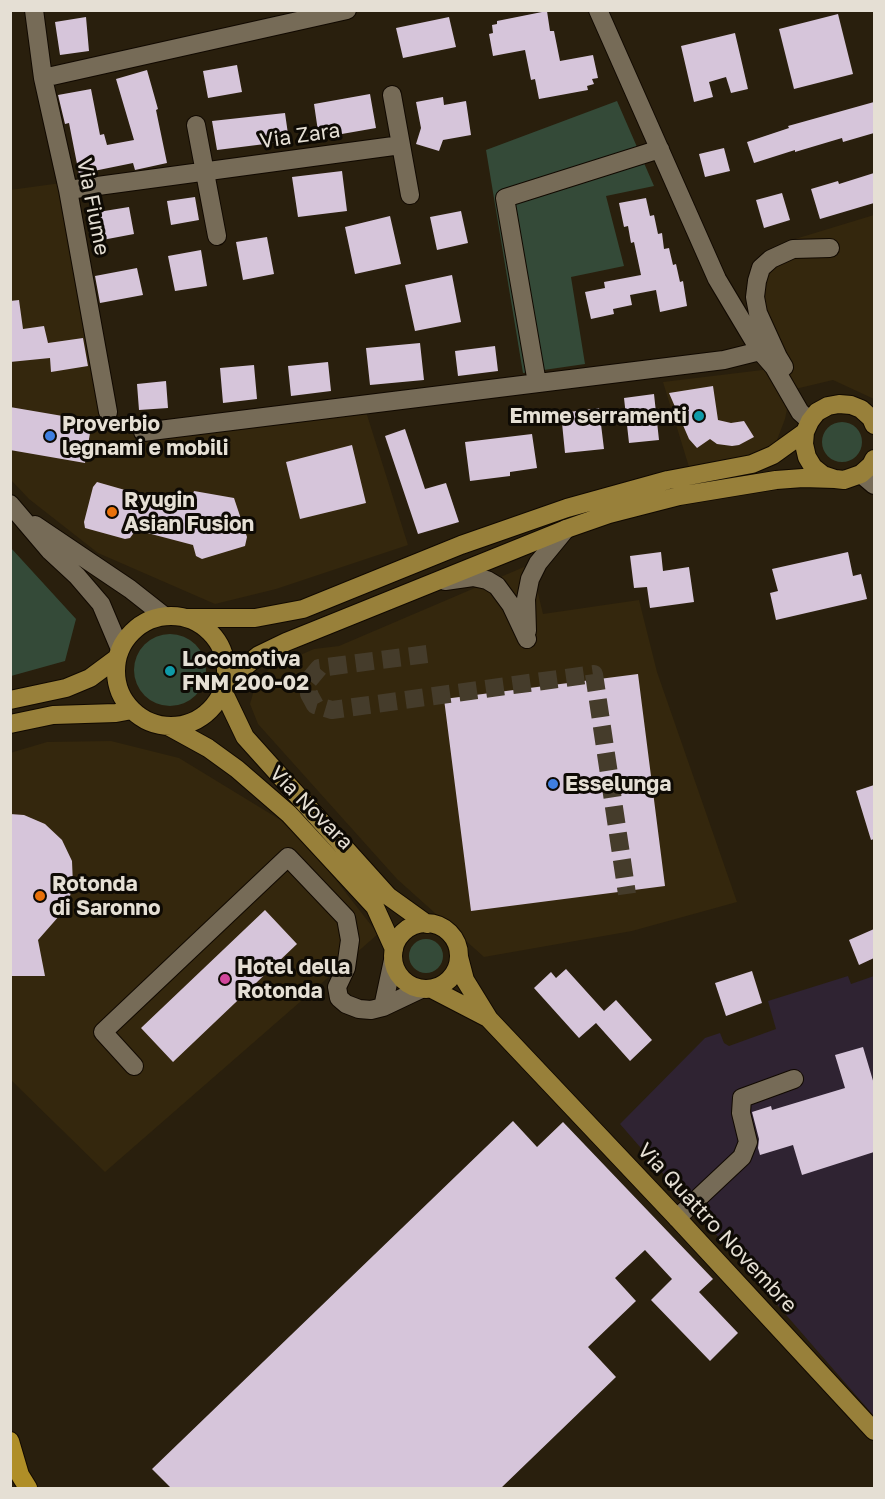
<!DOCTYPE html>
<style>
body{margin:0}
#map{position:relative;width:885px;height:1499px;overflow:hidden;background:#291f0d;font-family:"Golos Text",sans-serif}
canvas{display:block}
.frame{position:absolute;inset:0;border:12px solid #e5dfd4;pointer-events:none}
</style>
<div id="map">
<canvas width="885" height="1499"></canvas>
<div class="frame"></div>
</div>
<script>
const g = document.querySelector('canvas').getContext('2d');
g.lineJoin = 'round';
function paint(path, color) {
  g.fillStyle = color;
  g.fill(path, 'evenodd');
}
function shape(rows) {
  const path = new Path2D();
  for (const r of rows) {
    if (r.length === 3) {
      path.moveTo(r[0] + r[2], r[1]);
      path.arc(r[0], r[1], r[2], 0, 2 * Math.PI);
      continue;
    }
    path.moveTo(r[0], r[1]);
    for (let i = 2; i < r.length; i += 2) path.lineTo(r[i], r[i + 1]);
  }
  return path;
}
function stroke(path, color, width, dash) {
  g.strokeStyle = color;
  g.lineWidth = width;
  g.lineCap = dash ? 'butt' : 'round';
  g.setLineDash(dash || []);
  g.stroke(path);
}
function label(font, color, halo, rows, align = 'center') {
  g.font = font + ' "Golos Text",sans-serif';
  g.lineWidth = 6;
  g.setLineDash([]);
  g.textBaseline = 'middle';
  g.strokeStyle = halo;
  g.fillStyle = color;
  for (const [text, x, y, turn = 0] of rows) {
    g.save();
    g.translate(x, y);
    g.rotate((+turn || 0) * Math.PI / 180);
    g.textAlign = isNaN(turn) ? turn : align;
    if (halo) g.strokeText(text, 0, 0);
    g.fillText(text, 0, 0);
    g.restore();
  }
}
const built = shape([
 [61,183,104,429,362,399,408,545,276,589,215,604,98,553,29,499,11,480,10,190],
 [874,215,874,399,833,380,791,390,785,419,777,440,764,453,744,460,712,462,689,467,663,382,779,368,759,330,764,257,782,243],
 [531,564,543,614,639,600,657,672,737,902,632,931,484,957,397,879,258,724,250,704,256,683,270,668,314,649,339,646],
 [111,741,179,758,297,830,378,934,105,1172,11,1080,10,753,47,742]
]);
const industrial = shape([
 [848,976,851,984,874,976,874,1416,620,1124,705,1038,720,1033,724,1043,729,1046,776,1029,768,1001]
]);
const green = shape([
 [617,101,654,186,606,196,624,266,571,277,585,364,523,373,486,150],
 [842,442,20],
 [11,548,76,619,65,661,11,676],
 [170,670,36],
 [426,956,17]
]);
const building = shape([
 [547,11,550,31,554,31,560,61,593,55,598,78,592,79,594,84,587,86,588,90,539,99,535,79,531,80,525,50,493,56,489,34,493,33,492,25,497,24,497,21],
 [838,14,853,74,794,89,779,29],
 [86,17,89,51,60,55,55,22],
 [449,17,456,47,403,58,396,28],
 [735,33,748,89,731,93,726,77,709,82,713,97,694,102,681,46],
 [237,65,242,92,208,98,203,71],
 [147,70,158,109,156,110,167,163,135,170,133,163,79,174,69,123,65,124,58,95,91,89,100,135,104,134,107,145,134,140,116,79],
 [370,94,376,128,319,138,314,104],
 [443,97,444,105,466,101,471,135,443,140,439,151,416,144,421,128,416,102],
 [874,102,874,133,843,142,842,138,795,152,795,150,754,163,747,142,789,128,788,126],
 [285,113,289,141,217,150,212,121],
 [724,148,730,171,705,177,699,154],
 [342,171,347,211,298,217,292,177],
 [874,173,874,203,820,219,811,189,838,181,839,184],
 [782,193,790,220,764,228,756,200],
 [195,197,199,220,171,225,167,201],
 [646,198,650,216,654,215,658,234,662,233,664,249,669,248,673,265,676,264,680,282,683,281,687,306,660,312,656,290,630,295,632,305,613,309,614,314,591,319,585,292,605,288,604,282,641,275,634,242,631,243,628,226,624,227,619,203],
 [129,207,134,234,97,241,92,213],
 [461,211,468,243,437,250,430,217],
 [390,216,401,264,355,274,345,227],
 [267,237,274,274,243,280,236,242],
 [201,250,207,286,175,291,168,256],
 [137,268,143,295,100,303,95,276],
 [452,275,461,322,415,331,405,285],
 [19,300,23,329,44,326,48,343,83,338,88,366,51,372,50,358,10,362,10,301],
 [420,343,424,380,370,385,366,348],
 [495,346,498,371,458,376,455,351],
 [328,362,331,391,291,396,288,366],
 [254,365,257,399,223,403,220,368],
 [166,381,168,408,139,410,137,384],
 [713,386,718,420,731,423,744,421,754,437,739,445,732,446,717,444,710,439,697,448,689,439,669,393],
 [654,394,659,440,629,443,624,398],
 [10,407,92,421,85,463,10,450],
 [599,408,604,449,565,453,561,413],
 [405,429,425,489,446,483,459,522,418,534,385,436],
 [532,434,537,468,510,472,510,476,470,481,465,442],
 [352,445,366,503,300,519,286,462],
 [97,482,139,494,148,504,163,499,189,505,194,491,234,498,247,537,245,546,202,559,196,556,193,545,136,530,130,538,125,539,85,528,84,522,93,487],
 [661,552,663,571,689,567,694,602,650,608,647,587,634,588,630,556],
 [848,552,853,576,861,574,867,599,776,620,770,593,778,591,772,569],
 [638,674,665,886,471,911,444,699],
 [874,785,874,839,871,840,856,791],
 [10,814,24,815,45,824,62,840,72,861,73,885,67,907,38,940,45,976,10,976],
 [265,910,297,944,173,1062,141,1028],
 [874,929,874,958,859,965,849,940],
 [566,969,604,1011,616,1000,652,1040,630,1061,596,1023,579,1038,534,988,551,972,556,978],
 [752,971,762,1003,726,1016,715,983],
 [863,1047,874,1084,874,1152,802,1175,793,1145,760,1155,758,1148,759,1139,752,1112,771,1106,772,1110,845,1088,835,1055],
 [513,1121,537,1147,563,1122,713,1279,699,1292,738,1333,710,1361,651,1300,672,1279,645,1250,615,1278,636,1301,588,1347,616,1377,501,1488,171,1488,152,1469]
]);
const minorTunnel = shape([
 [427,654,319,668,309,680,309,694,315,705,332,710,594,674,627,894]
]);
const minor = shape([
 [34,10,43,78,68,190,108,412],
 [598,10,717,279,760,351,774,367,800,412,810,421],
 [43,78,347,10],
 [392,95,410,195],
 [196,125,217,236],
 [68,190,401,145],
 [784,367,778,357,758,313,755,297,757,281,761,268,771,259,793,249,830,248],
 [537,383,505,198,660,149],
 [143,432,724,360,760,351],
 [861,474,874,485],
 [10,504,50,551,77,576,101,604,120,649],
 [35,525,130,589,163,615],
 [445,581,473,577,487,580,497,586,511,605,527,639],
 [527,631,526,599,530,579,538,563,566,529],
 [383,1007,393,960],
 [134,1066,103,1032,288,857,346,918,350,940,346,968,337,987,339,998,346,1004,359,1009,371,1010,383,1007,421,989],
 [677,1218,742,1157,748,1142,741,1113,742,1098,794,1079]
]);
const major = shape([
 [874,425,871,418,861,409,851,405,839,404,828,406,817,412,810,421,805,432,804,444,807,457,813,467,823,475,835,479,844,480,861,474,871,465,874,459],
 [171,671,55],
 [189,618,255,618,303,609,461,545,567,508,668,480,752,464,773,455,805,432],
 [225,683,259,655,286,642,566,529,609,514,679,496,776,480,803,478,835,479],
 [223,691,245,737,388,896,427,924],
 [10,700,66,688,90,678,117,658],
 [10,724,53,715,116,713,132,710],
 [168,726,208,748,237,769,289,814,375,907,394,949],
 [426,956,33],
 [459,957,465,980,489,1019,677,1218,874,1431],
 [432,989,486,1017]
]);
const highway = shape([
 [10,1441,20,1475,28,1488]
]);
const markers = [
 [699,416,6,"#0f9aa8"],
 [50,436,6,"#3f7fe0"],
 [112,512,6,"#e8710a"],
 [170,671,6,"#0f9aa8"],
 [553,784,6,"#3f7fe0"],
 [40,896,6,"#e8710a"],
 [225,979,6,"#d1479c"]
];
const streetNames = [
 ["Via Zara",300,136,-8],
 ["Via Fiume",93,207,79],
 ["Via Novara",311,808,45],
 ["Via Quattro Novembre",717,1228,47]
];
const poiNames = [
 ["Emme serramenti",687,416,"right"],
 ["Proverbio",62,424],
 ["legnami e mobili",62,448],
 ["Ryugin",124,500],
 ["Asian Fusion",124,524],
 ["Locomotiva",182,659],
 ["FNM 200-02",182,683],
 ["Esselunga",565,784],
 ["Rotonda",52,884],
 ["di Saronno",52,908],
 ["Hotel della",237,967],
 ["Rotonda",237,991]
];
paint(built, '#34270d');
paint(industrial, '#2f2332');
paint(green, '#344a38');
paint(building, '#d6c5da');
stroke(minorTunnel, '#453c2b', 18, [18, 9]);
stroke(minor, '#110900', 20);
stroke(major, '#110900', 20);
stroke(highway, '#110900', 20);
stroke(minor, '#766b57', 18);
stroke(major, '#98803a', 18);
stroke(highway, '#af8e27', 18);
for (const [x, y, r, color] of markers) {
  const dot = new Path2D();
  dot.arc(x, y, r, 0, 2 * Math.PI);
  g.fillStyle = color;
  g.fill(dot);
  stroke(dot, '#0e0a04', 2);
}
label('21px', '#e5dfd4', '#0e0a04', streetNames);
label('bold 21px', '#e5dfd4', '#0e0a04', poiNames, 'left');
</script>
